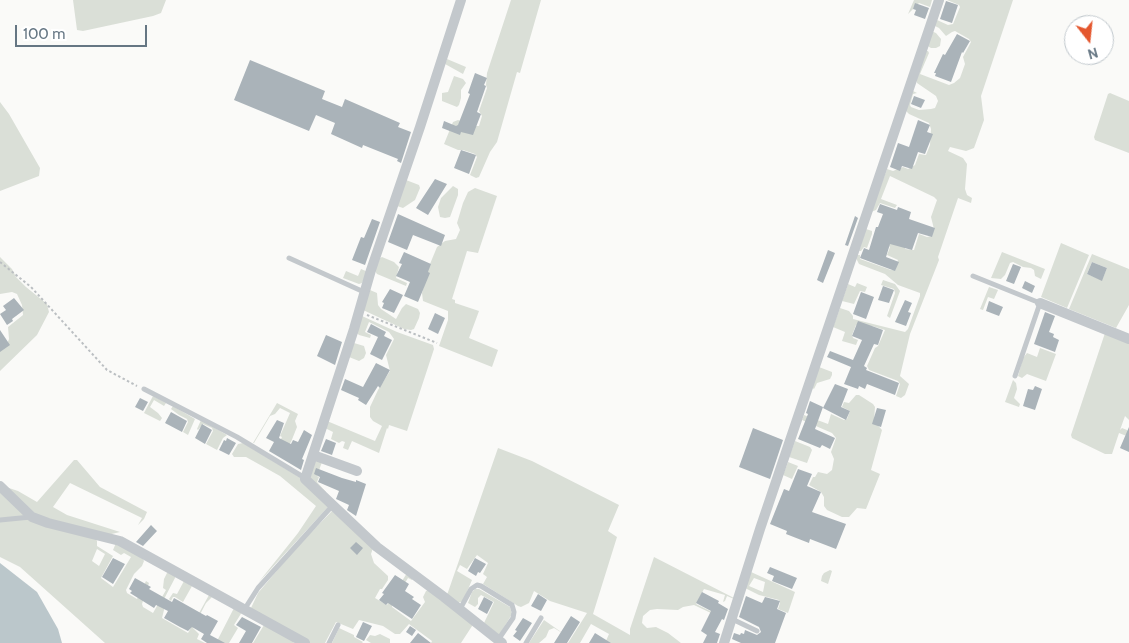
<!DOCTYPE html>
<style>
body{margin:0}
#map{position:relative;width:1129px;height:643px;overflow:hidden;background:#fafaf8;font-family:Cabin,sans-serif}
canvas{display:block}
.north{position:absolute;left:1064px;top:15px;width:50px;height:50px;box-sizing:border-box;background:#fff;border:1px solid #c1c8cd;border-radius:50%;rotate:164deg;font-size:14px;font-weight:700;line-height:20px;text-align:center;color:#657683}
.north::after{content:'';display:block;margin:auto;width:18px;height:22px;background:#e4572e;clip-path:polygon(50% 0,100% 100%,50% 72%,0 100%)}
.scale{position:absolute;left:15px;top:25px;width:132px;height:22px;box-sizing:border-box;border:2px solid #657683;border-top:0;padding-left:6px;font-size:15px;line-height:18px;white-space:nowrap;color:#657683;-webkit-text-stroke:4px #fff;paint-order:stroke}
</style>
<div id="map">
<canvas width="1129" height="643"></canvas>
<div class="north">N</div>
<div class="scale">100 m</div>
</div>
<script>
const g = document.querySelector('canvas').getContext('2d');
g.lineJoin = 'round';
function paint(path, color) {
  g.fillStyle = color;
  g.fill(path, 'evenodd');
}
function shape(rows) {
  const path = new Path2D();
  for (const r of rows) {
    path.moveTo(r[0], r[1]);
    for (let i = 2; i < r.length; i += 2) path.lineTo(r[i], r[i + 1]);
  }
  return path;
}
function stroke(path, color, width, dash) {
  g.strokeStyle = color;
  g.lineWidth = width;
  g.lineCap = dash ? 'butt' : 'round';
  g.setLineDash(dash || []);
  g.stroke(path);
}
const green = shape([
 [73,0,166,0,161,13,153,16,83,31,77,30],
 [511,0,541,0,520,73,517,72,497,142,490,152,479,177,476,178,470,175,477,157,475,154,463,150,458,150,444,144,453,122,458,120,475,126,479,126,482,116,479,111,487,88,486,85,487,73],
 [914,0,932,0,930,7,919,3,908,14],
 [942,0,944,0,937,20,948,25,953,24,960,7,959,5,947,0,1013,0,981,96,984,120,974,148,966,151,950,147,948,151,963,158,967,164,965,189,967,195,972,198,971,203,958,198,938,257,939,260,910,334,900,376,909,384,905,395,901,398,896,396,900,384,898,381,869,370,867,366,875,348,878,346,885,330,872,326,869,329,856,325,852,335,853,338,858,340,856,345,842,341,845,332,833,327,840,308,849,311,853,316,853,319,905,332,908,329,920,296,920,293,898,285,885,274,859,264,856,258,857,255,860,255,860,259,891,270,895,270,898,260,887,255,890,247,887,244,908,237,905,249,914,250,919,234,927,237,932,236,934,229,931,217,937,200,934,197,890,176,881,199,897,205,895,208,880,203,876,210,871,212,887,169,893,171,903,167,908,169,915,165,919,154,926,155,930,145,931,129,929,123,909,114,905,110,911,90,917,93,913,94,910,105,911,107,919,110,931,109,935,108,938,101,936,96,917,83,916,80,924,51,928,51,929,53,920,74,949,85,954,83,960,78,965,64,963,57,971,42,969,39,955,31,952,32,946,36,939,28,933,25],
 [931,31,936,33,941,39,940,46,936,48,931,48,926,45],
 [447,59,466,67,463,74,445,64],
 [454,76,463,79,466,83,461,90,461,98,459,105,457,107,442,101,442,93,448,92],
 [1110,93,1129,101,1129,153,1095,140,1094,137,1108,94],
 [0,102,9,114,40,168,39,176,0,191],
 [406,180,419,185,420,188,415,200,403,208,397,206],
 [453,186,458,189,458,195,450,217,445,218,440,217,438,207,441,198],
 [475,188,497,196,478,253,467,251,452,299,455,300,455,303,479,311,469,338,498,350,492,367,439,346,448,320,448,311,423,301,422,293,430,264,437,247,445,241,456,239,460,230,457,223,463,203,468,192],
 [866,229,872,231,872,234,867,248,864,247,861,251,859,251],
 [1061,243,1089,255,1067,308,1041,297],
 [1002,252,1045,269,1041,279,1035,276,1034,270,1031,268,1023,267,1013,262,1010,263,1005,275,1001,279,991,278],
 [1092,254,1129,269,1129,305,1116,328,1069,309],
 [1092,262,1107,268,1102,280,1087,274],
 [0,257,12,269,16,277,26,287,47,304,49,312,37,335,0,371,0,349,7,344,9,339,8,327,23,315,22,305,17,294,12,292,0,294],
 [382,257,394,262,399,267,396,278,407,283,406,286,377,274,375,271,380,258],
 [361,269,368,272,362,283,359,284,343,278,346,271,358,276],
 [883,280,895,284,900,291,890,318,887,316,895,293,894,289,881,285],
 [857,283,867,287,865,292,860,291,854,304,842,301,848,284,855,287],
 [989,287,998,290,994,299,988,297,983,310,980,309],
 [370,290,377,293,378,305,381,309,396,319,402,308,406,304,418,309,420,313,419,318,414,329,411,330,404,329,363,310],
 [362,316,397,332,433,345,434,349,407,431,389,425,388,429,387,428,379,453,352,441,348,450,343,448,345,442,342,441,339,443,331,439,333,432,325,428,327,421,375,441,382,426,373,421,370,417,370,407,378,390,390,371,386,355,394,339,389,332,369,322,365,332,371,335,370,338,359,335,356,332],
 [1105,333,1129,342,1129,420,1125,416,1120,430,1122,428,1127,430,1129,432,1129,437,1119,433,1112,454,1105,454,1072,438,1071,435],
 [354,343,364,346,366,353,364,358,359,361,349,357],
 [1040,348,1056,354,1046,381,1027,374,1022,378,1018,376,1023,358,1027,353,1037,357],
 [819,367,832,372,832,375,830,379,817,383,814,389,811,387],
 [1013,380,1016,383,1017,389,1014,398,1020,404,1019,407,1005,402],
 [856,395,859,395,873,404,875,407,874,421,882,430,871,470,880,474,866,509,857,508,849,517,842,517,827,510,824,506,824,497,821,492,809,485,813,477,815,477,818,472,827,474,832,470,834,459,831,452,836,438,832,433,802,420,804,415,828,424,831,414,844,420,847,419,850,411,842,407,844,402,849,403],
 [153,396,166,403,164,406,154,400,150,407,158,413,162,418,160,421,144,413],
 [277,403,298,414,295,421,297,427,291,442,285,449,277,447,282,437,280,436,290,413,280,408,275,414,270,416,254,443,253,443],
 [173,406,195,419,188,435,183,432,188,422,187,419,179,415,171,409],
 [201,420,227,435,223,438,217,450,206,444,213,431,212,428,203,424,198,430,197,429],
 [795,441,810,447,812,450,807,463,789,457],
 [243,443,304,480,328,507,258,583,298,533,316,506,280,476,246,457,234,457,232,454,238,444],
 [498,448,532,461,619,505,608,531,617,537,593,614,630,635,630,629,654,557,734,598,734,599,727,596,725,601,723,602,725,595,704,589,696,604,714,613,713,614,694,605,683,607,678,610,657,609,650,610,643,616,642,623,647,628,656,627,668,633,681,643,605,643,609,634,591,624,580,643,568,643,587,613,550,601,534,591,529,603,521,607,518,606,483,584,487,577,483,574,488,563,477,555,467,569,460,565,457,571,472,580,463,601,458,603,447,595],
 [315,459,322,462,317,476,319,477,317,482,326,492,326,494,310,479],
 [74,460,77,460,100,487,147,512,144,519,138,525,142,518,70,483,53,507,67,515,120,532,95,538,97,541,97,546,113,556,101,578,113,587,131,557,124,553,121,555,113,550,116,543,142,557,144,561,142,566,134,574,126,590,127,593,137,599,146,581,149,583,142,604,143,607,153,613,166,590,163,588,164,579,167,573,170,572,176,576,163,601,165,606,162,618,188,633,209,595,212,597,206,603,193,628,199,634,197,639,205,643,105,643,20,567,0,557,0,487,6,487,18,491,37,502],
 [97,549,105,554,99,566,92,561],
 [788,462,798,466,792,479,783,475],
 [332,511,373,548,371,554,374,563,388,576,388,580,382,589,380,589,375,598,387,605,407,573,413,578,412,580,408,578,392,604,392,607,411,621,425,602,423,597,426,591,428,590,474,623,461,643,431,643,432,641,409,624,400,634,395,634,383,626,359,620,353,629,336,622,325,643,309,643,251,608,258,593,295,549],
 [830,570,832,571,828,584,821,581,822,576,824,573],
 [751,572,795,592,788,613,778,609,780,603,779,600,759,595,745,588],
 [754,578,765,582,763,592,749,586],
 [184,581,192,586,183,602,175,597,173,597,171,601,169,599,173,593,177,594],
 [475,589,479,589,510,607,512,614,500,634,498,634,484,623,494,602,481,595,478,598,478,604,475,607,468,603,472,592],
 [234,608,242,612,234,625,238,628,229,643,216,643],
 [544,620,564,634,554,628,549,630,546,637,539,643,529,643],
 [264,625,293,641,294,643,253,643],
 [339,628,354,635,354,637,363,642,362,643,332,643],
 [380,634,390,639,390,643,371,643,366,640,370,635,375,636]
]);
const water = shape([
 [0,563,37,592,58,629,62,643,0,643]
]);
const building = shape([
 [946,1,958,5,952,23,940,19],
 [915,3,929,8,925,19,914,15,916,10,913,9],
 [957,34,970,41,963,53,962,52,951,82,935,76,936,73,934,73,943,54,945,55],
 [250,60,325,91,322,99,342,107,345,99,400,123,398,127,411,132,401,163,397,161,398,159,363,145,362,148,331,134,335,123,316,115,309,131,234,100],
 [475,73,487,78,484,85,486,86,477,112,481,114,473,135,461,132,460,135,442,128,444,121,456,126,458,125,470,94,468,93],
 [914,96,925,100,921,108,911,104],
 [918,120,930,125,927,132,933,134,925,154,918,152,912,169,902,166,900,171,890,167,898,143,909,147],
 [461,150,476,155,469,174,454,168],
 [435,179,447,184,428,215,416,208],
 [880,204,897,210,898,207,911,212,909,219,935,228,932,237,918,233,912,250,890,244,886,257,899,262,895,271,860,258,864,248,869,250,876,227,878,227,883,214,877,212],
 [398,214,445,235,441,246,413,235,407,250,388,242],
 [855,216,858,218,848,246,845,245],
 [372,219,380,222,365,265,352,260,361,237,364,238],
 [828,250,835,253,823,283,817,280],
 [404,252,431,264,428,272,430,273,418,302,404,296,410,282,396,276,402,264,399,263],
 [1092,262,1107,268,1102,281,1087,274],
 [1013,264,1021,267,1014,284,1006,281],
 [1025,281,1035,286,1032,293,1022,288],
 [883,286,894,290,889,303,878,300],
 [390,289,403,295,394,313,382,308,384,303,382,302],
 [861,292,874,297,866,319,853,314],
 [14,298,24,310,12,319,13,321,7,325,0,314,6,310,3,306],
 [905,300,912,303,908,312,911,313,906,326,895,322],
 [989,301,1003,307,999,316,986,311],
 [1045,312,1055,316,1049,332,1054,334,1053,337,1059,340,1055,352,1034,344],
 [435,313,445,318,438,334,428,329],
 [858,321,883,330,878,345,874,344,864,366,867,368,866,370,899,383,895,395,867,384,865,389,859,386,858,389,844,384,851,367,827,357,830,351,853,360,862,340,852,336],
 [371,324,386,332,384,336,392,340,382,360,370,354,378,337,367,332],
 [0,330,10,345,0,352],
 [326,335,342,342,335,365,317,356],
 [376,363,390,370,380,388,378,386,366,405,358,400,359,398,341,390,345,379,363,387],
 [835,384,848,389,841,407,850,411,846,420,823,408],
 [1035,386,1042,389,1035,410,1023,406,1028,389,1033,390],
 [140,398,148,402,143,411,135,407],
 [810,401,823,407,815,429,835,438,830,449,822,445,820,448,798,439,808,414,806,413],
 [877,408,886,410,881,427,872,424],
 [171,412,187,421,182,432,165,423],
 [277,420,284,423,279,438,291,444,293,440,298,442,304,430,312,435,302,459,304,460,301,470,269,451,274,442,266,438],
 [202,424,212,430,205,444,195,438],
 [1129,427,1129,452,1120,448],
 [753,428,783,440,770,479,739,467],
 [227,438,236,443,229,455,219,450,224,440,226,441],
 [326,439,336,443,332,455,321,451],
 [316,468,342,478,356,482,356,480,366,484,356,516,347,510,349,505,336,499,339,491,318,482,320,477,314,474],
 [798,469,812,474,807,486,821,492,812,512,846,524,836,549,810,539,809,543,786,534,787,531,770,524,784,489,789,491],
 [151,525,157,531,143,546,136,542],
 [356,542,363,548,357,555,350,548],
 [113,558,125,564,113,584,102,577],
 [475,558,486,564,480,573,478,572,476,576,468,571],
 [770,567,797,578,792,589,772,581,774,576,767,573],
 [395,575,409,584,405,591,414,597,412,599,421,605,412,619,388,603,386,605,379,600,384,594,382,593],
 [135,578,151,587,149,589,172,602,174,598,206,616,207,615,218,621,210,635,225,643,207,643,201,639,204,634,192,627,188,631,180,627,164,618,168,611,156,605,154,608,130,593,132,591,129,589],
 [702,592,719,601,718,603,728,609,724,620,722,619,715,632,720,634,717,643,703,643,707,635,701,631,711,611,696,603],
 [538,594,547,600,541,611,531,606],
 [746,596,762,603,765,597,780,601,777,609,786,613,775,643,741,643,732,639,734,633,740,635,741,633,744,634,745,630,757,635,761,632,759,627,739,617],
 [484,597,493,602,487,614,478,609],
 [571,616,580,622,567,643,554,643],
 [242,617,261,627,252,643,239,643,246,631,236,625],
 [523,618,532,623,520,641,513,636,517,631,515,630],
 [363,622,372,626,364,641,356,637],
 [410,626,416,630,412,636,406,632],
 [418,633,431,643,410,643],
 [595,633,611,643,589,643]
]);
const path = shape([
 [0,262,31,287,107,370,137,386],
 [367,315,437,343]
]);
const service = shape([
 [289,258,364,292],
 [973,276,1040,303,1015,376],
 [144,389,237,437,305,478],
 [0,520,31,517],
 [460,609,471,589,477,585,481,586,512,605,514,612,513,618,498,640],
 [244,610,258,588,333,505],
 [732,619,757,631],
 [329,643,338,625],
 [526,643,541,618]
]);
const minor = shape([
 [461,0,420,127,371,270,354,329,305,479,377,547,444,597,502,643],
 [1040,303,1129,339],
 [313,455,357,471],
 [0,486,32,517,48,523,120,541,305,643],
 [724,643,760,529,939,0]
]);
paint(green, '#dadfd7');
paint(water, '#bbc7cb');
paint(building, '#aab3b9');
stroke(path, '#bbbfc2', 2, [2.5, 2.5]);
stroke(service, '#c3c8cc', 5);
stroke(minor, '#c3c8cc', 10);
</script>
